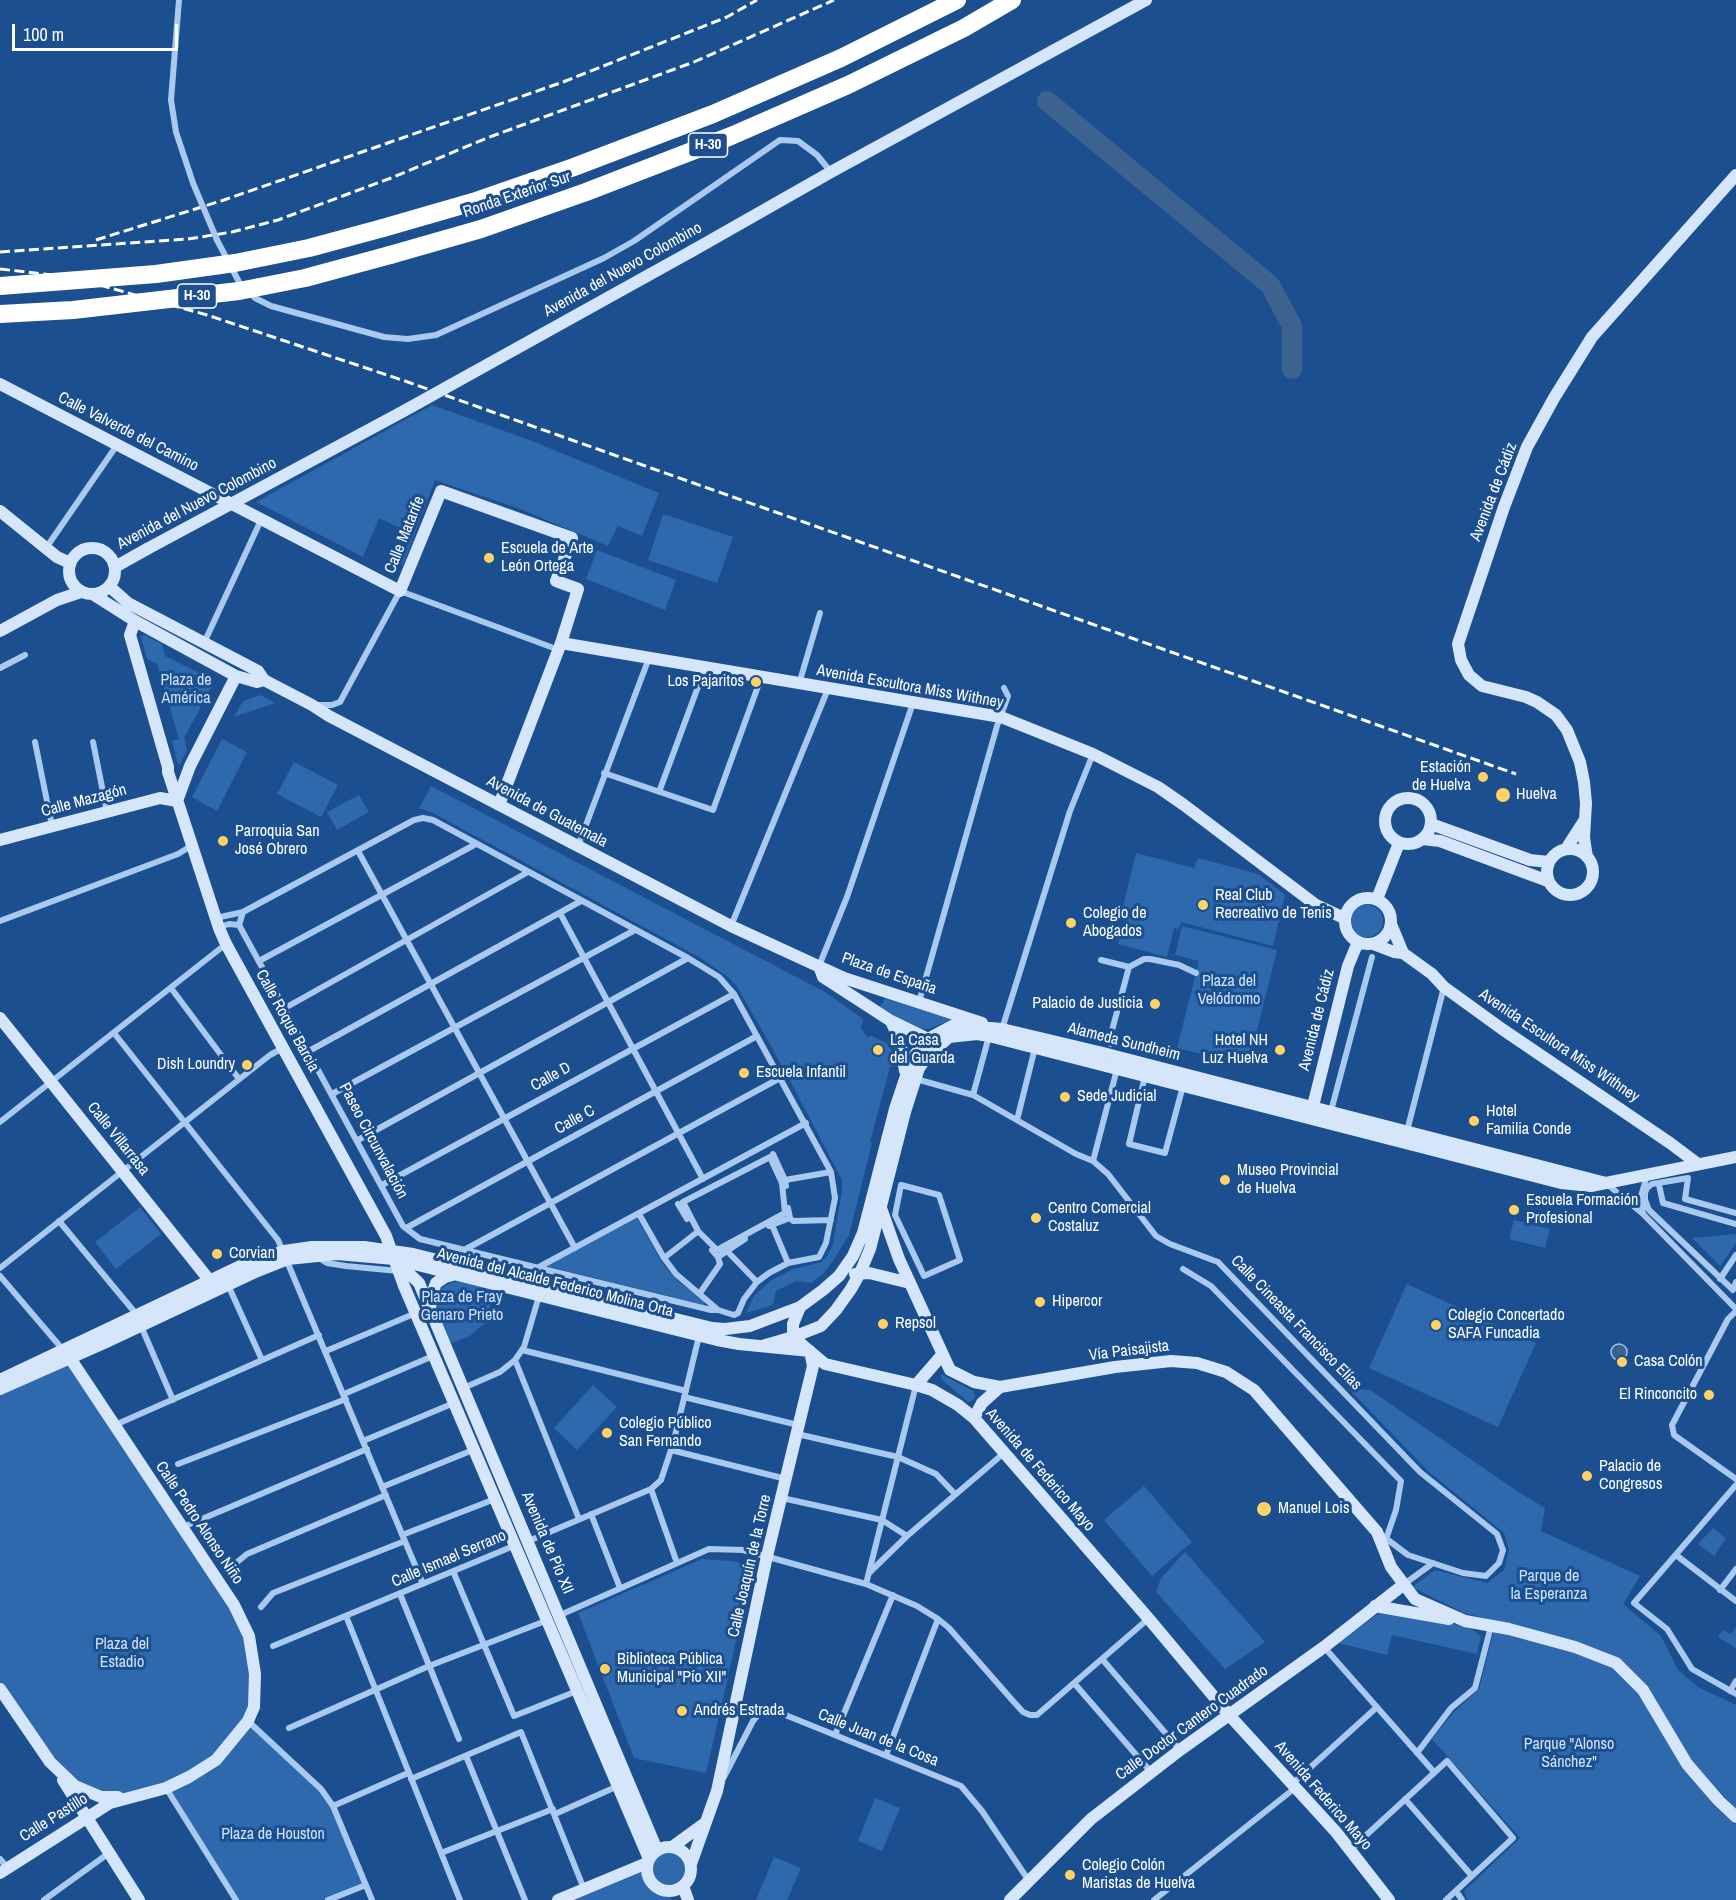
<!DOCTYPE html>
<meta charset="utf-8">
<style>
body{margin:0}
#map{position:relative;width:1736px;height:1900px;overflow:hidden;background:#1b4f8f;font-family:"Archivo Narrow",sans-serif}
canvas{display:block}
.scale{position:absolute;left:12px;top:24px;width:166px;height:27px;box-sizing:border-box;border:3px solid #fff;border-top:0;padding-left:8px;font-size:18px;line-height:21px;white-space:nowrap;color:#fff;-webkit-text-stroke:4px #1b4f8f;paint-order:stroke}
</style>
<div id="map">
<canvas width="1736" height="1900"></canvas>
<div class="scale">100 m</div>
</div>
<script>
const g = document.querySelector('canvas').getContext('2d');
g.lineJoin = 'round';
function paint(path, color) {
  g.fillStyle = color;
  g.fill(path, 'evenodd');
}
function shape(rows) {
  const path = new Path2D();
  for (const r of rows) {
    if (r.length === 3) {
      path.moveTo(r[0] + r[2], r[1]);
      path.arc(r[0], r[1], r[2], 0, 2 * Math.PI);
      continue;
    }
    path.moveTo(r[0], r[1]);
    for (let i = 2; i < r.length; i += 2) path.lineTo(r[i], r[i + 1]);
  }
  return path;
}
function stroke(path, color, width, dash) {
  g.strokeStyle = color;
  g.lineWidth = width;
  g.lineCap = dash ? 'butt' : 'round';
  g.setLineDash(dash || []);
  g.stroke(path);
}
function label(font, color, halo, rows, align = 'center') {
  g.font = font + ' "Archivo Narrow",sans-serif';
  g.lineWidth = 6;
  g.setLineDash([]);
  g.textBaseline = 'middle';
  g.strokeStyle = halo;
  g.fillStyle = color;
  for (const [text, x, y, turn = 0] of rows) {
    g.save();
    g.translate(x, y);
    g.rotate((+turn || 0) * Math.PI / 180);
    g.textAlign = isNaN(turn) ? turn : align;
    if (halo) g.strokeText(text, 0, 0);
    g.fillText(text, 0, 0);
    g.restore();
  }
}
const green = shape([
 [432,405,532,441,659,493,642,536,618,526,608,546,520,509,435,480,403,565,392,560,404,530,379,518,363,557,256,502],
 [663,514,733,537,717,583,648,560],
 [597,550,676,580,665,610,586,579],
 [144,635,162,644,165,656,211,679,213,684,184,738,187,750,180,764,178,764,172,741,179,739,157,664,147,659,141,637],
 [260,695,275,703,234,717,243,701],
 [222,739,247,752,217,811,192,797],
 [294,762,338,785,321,817,277,794],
 [431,786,825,992,863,1019,861,1028,867,1037,872,1036,886,1043,892,1051,894,1059,892,1067,890,1067,870,1142,872,1143,849,1235,833,1261,823,1274,811,1283,796,1281,776,1291,773,1305,746,1313,754,1296,770,1281,793,1269,822,1262,828,1255,833,1243,842,1191,842,1180,787,1075,738,988,728,977,699,957,433,813,419,808],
 [359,795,369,812,337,830,327,812],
 [1136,853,1194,868,1198,858,1258,874,1285,895,1273,946,1181,922,1179,929,1174,928,1167,957,1118,944,1125,917,1121,915],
 [1367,921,16],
 [1182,926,1277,950,1248,1066,1177,1048,1199,961,1175,955],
 [886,997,954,1019,928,1029,923,1029,903,1021,880,1007],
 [140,1207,161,1234,116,1269,95,1242],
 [637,1218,664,1266,678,1281,704,1301,704,1305,547,1266],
 [1514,1220,1550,1229,1545,1248,1509,1239],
 [1736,1234,1736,1243,1720,1266,1692,1238],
 [458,1281,494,1290,486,1322,470,1336,451,1343,435,1310,439,1290,448,1284],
 [1407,1284,1536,1343,1498,1427,1369,1368],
 [70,1358,234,1605,255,1674,248,1721,321,1789,333,1806,366,1885,328,1900,236,1900,166,1788,129,1796,75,1786,0,1689,0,1389],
 [941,1374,973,1391,975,1395,973,1400,968,1402,941,1379],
 [593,1385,617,1407,577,1450,554,1428],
 [1348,1388,1370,1390,1517,1491,1545,1508,1541,1531,1640,1576,1623,1604,1661,1636,1678,1670,1698,1687,1736,1705,1736,1810,1691,1760,1647,1686,1572,1640,1464,1613,1412,1587,1435,1570,1487,1583,1504,1570,1509,1550,1504,1533,1429,1472],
 [1144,1486,1192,1542,1152,1576,1104,1520],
 [1713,1528,1726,1538,1714,1556,1698,1544],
 [1185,1552,1265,1642,1225,1669,1156,1592,1161,1578],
 [702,1559,733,1561,753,1567,706,1773,634,1758,578,1613],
 [1382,1611,1469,1627,1481,1636,1477,1654,1392,1635,1387,1655,1338,1643],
 [1736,1627,1736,1648,1718,1637,1723,1630,1731,1634],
 [1494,1630,1572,1651,1614,1668,1639,1693,1683,1766,1714,1805,1736,1825,1736,1900,1468,1900,1464,1891,1520,1838,1432,1739,1453,1713,1479,1689],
 [875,1798,900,1808,882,1851,858,1841],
 [668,1868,17],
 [774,1857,801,1868,787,1900,756,1900],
 [647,1863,646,1872,649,1879,661,1890,669,1891,672,1900,560,1900]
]);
const water = shape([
 [1619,1352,8]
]);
const river = shape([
 [1047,101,1270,285,1292,326,1292,369]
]);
const street = shape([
 [179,0,171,100,176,132,193,183],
 [217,240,239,282,255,298,271,306,384,337,408,339,436,335,604,258,634,241,780,140,798,141,817,155,831,172],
 [46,548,117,445],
 [204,643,261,520],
 [0,668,25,655],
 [799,684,820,613],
 [316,705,332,705,340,702,400,591,551,647],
 [35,742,52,826],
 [93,742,107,812],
 [604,773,713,810,761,678],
 [659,792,705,668],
 [578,846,649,658],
 [358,851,575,1248],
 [560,913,703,1179],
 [216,918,243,912,414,820,423,818,433,820,688,958,719,977,734,994,831,1172,835,1198,826,1243,819,1257,788,1263,769,1273,757,1282,744,1299,738,1313,734,1315,718,1310,711,1310,420,1239,403,1226,239,925,243,912],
 [0,921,178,854,191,846],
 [731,926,828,689],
 [219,927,229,924,239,925],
 [1101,960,1129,967],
 [259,961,476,844],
 [819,966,847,897,913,703],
 [1129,967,1144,959,1150,959,1179,965,1196,973],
 [171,988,239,1079],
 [919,1002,997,726,1008,696,1004,688],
 [285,1008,528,872],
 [1002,1029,1070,811,1093,754],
 [114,1033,278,1240,423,1584],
 [1111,1044,1110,1038,1129,967],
 [309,1051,581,901],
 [1145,1076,1129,1144,1165,1153,1183,1086],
 [916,1079,973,1095,1076,1154,1093,1161,1108,1174,1156,1236,1170,1244,1218,1262,1420,1472,1497,1534,1503,1550,1499,1563,1486,1576,1463,1573,1408,1555,1380,1534],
 [332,1094,635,930],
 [973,1095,989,1036],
 [1331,1111,1372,957],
 [1017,1120,1035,1048],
 [0,1122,226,944],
 [1407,1131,1444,987],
 [358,1140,688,958],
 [773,1154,785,1180,786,1186],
 [770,1157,782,1183,785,1213,717,1250,698,1231,683,1202,770,1157],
 [1093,1161,1117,1069],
 [785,1180,831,1172],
 [1607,1184,1643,1214,1736,1309],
 [382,1185,734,994],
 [901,1185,939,1195,960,1260,924,1276,895,1215,901,1185],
 [1659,1185,1663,1203,1736,1224],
 [678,1204,687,1219],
 [1736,1213,1685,1199,1688,1178,1652,1184,1647,1188,1645,1193,1645,1200,1649,1210,1733,1290,1736,1282],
 [639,1214,664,1258,676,1274,717,1309],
 [1643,1214,1641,1196,1647,1176],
 [790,1218,793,1221,831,1220],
 [59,1221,137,1315],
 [772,1225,788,1263],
 [769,1226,790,1218,788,1208],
 [406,1228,757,1036],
 [466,1249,780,1078],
 [712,1250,718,1257,745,1239],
 [727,1251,757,1282],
 [317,1257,327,1263,346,1266,398,1271],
 [664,1258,696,1233],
 [539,1267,806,1123],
 [0,1268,270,1055,283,1048],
 [1183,1269,1211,1286,1401,1481,1396,1510,1386,1539],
 [0,1276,64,1351],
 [1720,1279,1736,1255],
 [228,1285,262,1360],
 [700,1293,720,1264,718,1257],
 [1736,1311,1728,1319,1672,1425,1674,1435,1736,1479],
 [141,1326,173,1400],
 [522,1350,686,1391],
 [326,1351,416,1313],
 [515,1360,579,1519],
 [461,1389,500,1372,515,1360,524,1347,539,1296],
 [344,1394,433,1356],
 [684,1397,798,1425],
 [115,1425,319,1335],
 [797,1434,898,1457,936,1474,955,1494],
 [363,1441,454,1403],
 [671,1450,786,1479],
 [178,1464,346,1399],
 [1736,1485,1634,1603,1667,1629,1692,1669,1736,1694],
 [382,1487,468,1452],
 [651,1489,677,1563],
 [782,1498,882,1520,907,1536],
 [591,1514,620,1588],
 [183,1527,367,1449],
 [402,1535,495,1499],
 [526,1542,651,1489,661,1480,673,1444,699,1336],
 [1676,1555,1736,1601],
 [236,1563,247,1554,386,1495],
 [453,1571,514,1716,577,1691],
 [869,1573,907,1536,1004,1453],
 [866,1584,916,1385],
 [1403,1585,1433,1563],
 [1720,1590,1736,1569],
 [400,1594,459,1739],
 [261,1607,273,1593,405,1541],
 [346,1616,460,1900],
 [558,1616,709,1549,743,1550,866,1584,917,1606,938,1619,949,1628,1013,1701,1023,1712,1030,1715,1037,1715,1148,1619],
 [273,1646,516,1545],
 [1324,1647,1434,1772],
 [1102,1659,1180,1750],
 [1074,1683,1151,1772],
 [1730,1691,1736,1681],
 [248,1721,321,1789,333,1806,372,1900],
 [289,1728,429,1666,548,1620],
 [835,1735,893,1595],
 [1417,1753,1451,1708,1475,1688,1491,1626],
 [886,1755,938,1619],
 [466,1756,525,1900],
 [724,1777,753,1721,762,1710,773,1710,961,1786,982,1811,1029,1881],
 [411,1779,521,1732,584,1889],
 [1292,1784,1377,1707],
 [166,1788,236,1900],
 [1405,1799,1472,1876],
 [333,1806,408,1773],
 [555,1814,618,1786],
 [1350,1850,1447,1761,1513,1838,1446,1900],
 [441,1853,553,1809],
 [0,1859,7,1867],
 [1456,1891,1462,1900],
 [44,1900,109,1853],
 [328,1900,366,1885],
 [1154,1900,1295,1788]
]);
const secondary = shape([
 [692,251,831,172,1146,0],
 [0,384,400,591,441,491,572,538,556,581,578,589,561,643,499,805],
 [0,511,57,557,70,563],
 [92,571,23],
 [115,567,147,549],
 [110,587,128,603,258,671,264,680,312,705,329,716,731,926,844,978,982,1023],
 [94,595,135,621,236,676,257,682,264,680],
 [135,621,130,635,168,767,168,772,219,928,226,944,386,1236,404,1286,649,1859],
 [0,631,57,600,81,592],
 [561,643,1001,717,1093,754,1158,787,1184,805,1316,905,1344,918],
 [1408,821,23],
 [177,801,190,766,236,676],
 [1431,824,1530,860,1549,862],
 [1423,839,1440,841,1548,881],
 [0,840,160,798,177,801],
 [1570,872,23],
 [1566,849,1584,821],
 [1587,857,1584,838,1586,803,1584,782,1580,762,1567,730,1556,715,1537,702,1526,697,1482,686,1469,675,1461,660,1458,644,1504,507,1527,447,1554,398,1592,337,1736,175],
 [1368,921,23],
 [1377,899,1399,843],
 [1391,924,1403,953,1432,974,1444,987,1502,1029,1670,1143,1698,1164],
 [1373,944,1394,952,1403,953],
 [819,966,823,977,891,1021,928,1039,932,1044],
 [0,1018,210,1281],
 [891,1021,900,1041,905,1071],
 [1311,1114,1348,966,1358,942],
 [881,1208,899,1259,950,1370,974,1382,1000,1387,1115,1367,1171,1361,1197,1363,1226,1372,1254,1390,1377,1532,1391,1567,1415,1599,1465,1621,1509,1629,1575,1647,1616,1663,1643,1690,1687,1764,1719,1801,1736,1817],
 [396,1261,419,1283,657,1850],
 [855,1274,869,1273,910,1283],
 [800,1307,793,1324,793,1337,825,1364,916,1385,932,1390,958,1405,974,1418,1149,1619,1230,1716,1336,1832,1389,1900],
 [430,1308,432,1294,436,1283,445,1277,456,1274],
 [762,1346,793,1337,821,1326,836,1310,851,1289,860,1273,870,1249,905,1112,919,1068,926,1058,949,1037,977,1034,989,1036,1561,1183,1591,1186,1736,1157],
 [0,1380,247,1263,284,1251,312,1247,364,1247,413,1254,712,1328,725,1329,750,1326,800,1307,823,1290,839,1276,853,1256,863,1233,895,1109,912,1058,928,1039,954,1025,1002,1029,1103,1053,1606,1183],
 [916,1385,942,1355],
 [0,1389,104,1343,253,1273,288,1259,337,1254,394,1259,717,1340,739,1344,810,1351],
 [974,1418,982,1403,1000,1387],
 [1375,1606,1449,1619],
 [0,1689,50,1762,75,1786,101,1797,118,1797],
 [63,1780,139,1900],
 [669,1869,22],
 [672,1847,705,1823],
 [691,1864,717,1791,767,1556,813,1366,810,1351],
 [0,1873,110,1803,166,1788,189,1777,216,1760,248,1721,254,1707,255,1674,249,1636,234,1605,70,1358],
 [683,1886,688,1900],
 [558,1900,647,1863],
 [1010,1900,1091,1819,1180,1750,1324,1647,1403,1585]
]);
const highway = shape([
 [383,228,473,202,574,167,713,114,841,58,957,0],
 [390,255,481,229,586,192,731,136,848,85,964,28,1012,0]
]);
const rail = shape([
 [96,240,224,200,563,82,727,17,757,0],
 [0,252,188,239,232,232,278,220,391,178,487,138,694,62,834,0],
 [0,269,71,277,207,315,405,381,1516,774]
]);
const streetBridge = shape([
 [193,183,217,240]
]);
const secondaryBridge = shape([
 [147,549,402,412,692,251]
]);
const highwayBridge = shape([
 [0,286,156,274,235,263,309,248,383,228],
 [0,314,73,310,239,291,305,278,390,255]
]);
const markers = [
 [489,558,6,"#ffd166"],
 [756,682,6,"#ffd166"],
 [1483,777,6,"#ffd166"],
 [1503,795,8,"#ffd166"],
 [223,841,6,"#ffd166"],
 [1203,905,6,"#ffd166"],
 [1071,923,6,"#ffd166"],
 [1155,1004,6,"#ffd166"],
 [878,1050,6,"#ffd166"],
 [1280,1050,6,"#ffd166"],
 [247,1065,6,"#ffd166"],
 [744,1073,6,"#ffd166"],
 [1065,1097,6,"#ffd166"],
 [1474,1121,6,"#ffd166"],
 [1225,1180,6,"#ffd166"],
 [1514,1210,6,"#ffd166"],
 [1036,1218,6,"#ffd166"],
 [217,1254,6,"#ffd166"],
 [1040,1302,6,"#ffd166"],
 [883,1324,6,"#ffd166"],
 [1436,1325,6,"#ffd166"],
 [1622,1362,6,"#ffd166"],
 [1709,1395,6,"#ffd166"],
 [607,1433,6,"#ffd166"],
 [1587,1476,6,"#ffd166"],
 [1264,1509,8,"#ffd166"],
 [605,1669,6,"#ffd166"],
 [682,1711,6,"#ffd166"],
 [1070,1875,6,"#ffd166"]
];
const shields = [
 [708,145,39],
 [197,296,39]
];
const shieldNames = [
 ["H-30",708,145],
 ["H-30",197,296]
];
const streetNames = [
 ["Ronda Exterior Sur",517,195,-19],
 ["Avenida del Nuevo Colombino",623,270,-29],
 ["Calle Valverde del Camino",128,432,27],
 ["Avenida de Cádiz",1494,492,-69],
 ["Avenida del Nuevo Colombino",197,504,-28],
 ["Calle Matarife",405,535,-68],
 ["Avenida Escultora Miss Withney",910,687,10],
 ["Calle Mazagón",84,801,-15],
 ["Avenida de Guatemala",547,812,28],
 ["Plaza de España",889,974,19],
 ["Avenida de Cádiz",1317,1020,-76],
 ["Calle Roque Barcia",287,1021,61],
 ["Alameda Sundheim",1124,1042,14],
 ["Avenida Escultora Miss Withney",1559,1046,34],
 ["Calle D",551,1077,-29],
 ["Calle C",575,1120,-29],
 ["Calle Villarrasa",118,1139,51],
 ["Paseo Circunvalación",373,1141,62],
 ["Avenida del Alcalde Federico Molina Orta",555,1283,14],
 ["Calle Cineasta Francisco Elías",1296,1323,46],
 ["Vía Paisajista",1129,1351,-7],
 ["Avenida de Federico Mayo",1040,1470,49],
 ["Calle Pedro Alonso Niño",199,1523,56],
 ["Avenida de Pío XII",547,1543,67],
 ["Calle Ismael Serrano",449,1559,-23],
 ["Calle Joaquín de la Torre",750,1566,-77],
 ["Calle Doctor Cantero Cuadrado",1192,1723,-36],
 ["Calle Juan de la Cosa",878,1738,22],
 ["Avenida Federico Mayo",1323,1796,49],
 ["Calle Pastillo",54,1818,-32]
];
const poiNames = [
 ["Escuela de Arte",501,549],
 ["León Ortega",501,567],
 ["Los Pajaritos",744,682,"right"],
 ["Estación",1471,768,"right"],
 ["de Huelva",1471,786,"right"],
 ["Huelva",1516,795],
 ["Parroquia San",235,832],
 ["José Obrero",235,850],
 ["Real Club",1215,896],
 ["Recreativo de Tenis",1215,914],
 ["Colegio de",1083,914],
 ["Abogados",1083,932],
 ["Palacio de Justicia",1143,1004,"right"],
 ["La Casa",890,1041],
 ["del Guarda",890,1059],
 ["Hotel NH",1268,1041,"right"],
 ["Luz Huelva",1268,1059,"right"],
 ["Dish Loundry",235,1065,"right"],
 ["Escuela Infantil",756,1073],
 ["Sede Judicial",1077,1097],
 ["Hotel",1486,1112],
 ["Familia Conde",1486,1130],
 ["Museo Provincial",1237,1171],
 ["de Huelva",1237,1189],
 ["Escuela Formación",1526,1201],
 ["Profesional",1526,1219],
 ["Centro Comercial",1048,1209],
 ["Costaluz",1048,1227],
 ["Corvian",229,1254],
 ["Hipercor",1052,1302],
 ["Colegio Concertado",1448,1316],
 ["SAFA Funcadia",1448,1334],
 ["Repsol",895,1324],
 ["Casa Colón",1634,1362],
 ["El Rinconcito",1697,1395,"right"],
 ["Colegio Público",619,1424],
 ["San Fernando",619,1442],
 ["Palacio de",1599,1467],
 ["Congresos",1599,1485],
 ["Manuel Lois",1278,1509],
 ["Biblioteca Pública",617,1660],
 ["Municipal \"Pío XII\"",617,1678],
 ["Andrés Estrada",694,1711],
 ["Colegio Colón",1082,1866],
 ["Maristas de Huelva",1082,1884]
];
const parkNames = [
 ["Plaza de",186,681],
 ["América",186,699],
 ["Plaza del",1229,982],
 ["Velódromo",1229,1000],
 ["Plaza de Fray",462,1298],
 ["Genaro Prieto",462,1316],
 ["Parque de",1549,1577],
 ["la Esperanza",1549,1595],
 ["Plaza del",122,1645],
 ["Estadio",122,1663],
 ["Parque \"Alonso",1569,1745],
 ["Sánchez\"",1569,1763],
 ["Plaza de Houston",273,1835]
];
paint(green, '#2e69ad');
paint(water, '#3c6290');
stroke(water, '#9cc4f0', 1.5);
stroke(river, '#3c6290', 20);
stroke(street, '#a9c9ee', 6);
stroke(secondary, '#d6e6fa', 12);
stroke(highway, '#fff', 18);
stroke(rail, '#fff', 3, [10, 4.5]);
stroke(streetBridge, '#a9c9ee', 6);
stroke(secondaryBridge, '#d6e6fa', 12);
stroke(highwayBridge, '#fff', 18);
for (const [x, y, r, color] of markers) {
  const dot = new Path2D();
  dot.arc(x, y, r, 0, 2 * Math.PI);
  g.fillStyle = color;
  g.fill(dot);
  stroke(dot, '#1b4f8f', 2);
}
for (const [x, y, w] of shields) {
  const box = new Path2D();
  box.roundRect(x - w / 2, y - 12, w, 24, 4.5);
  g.fillStyle = '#1b4f8f';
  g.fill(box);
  stroke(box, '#fff', 1.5);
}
label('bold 15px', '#fff', null, shieldNames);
label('16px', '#fff', '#1b4f8f', streetNames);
label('16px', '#fff', '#1b4f8f', poiNames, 'left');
label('16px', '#cfe3fa', '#1b4f8f', parkNames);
</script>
